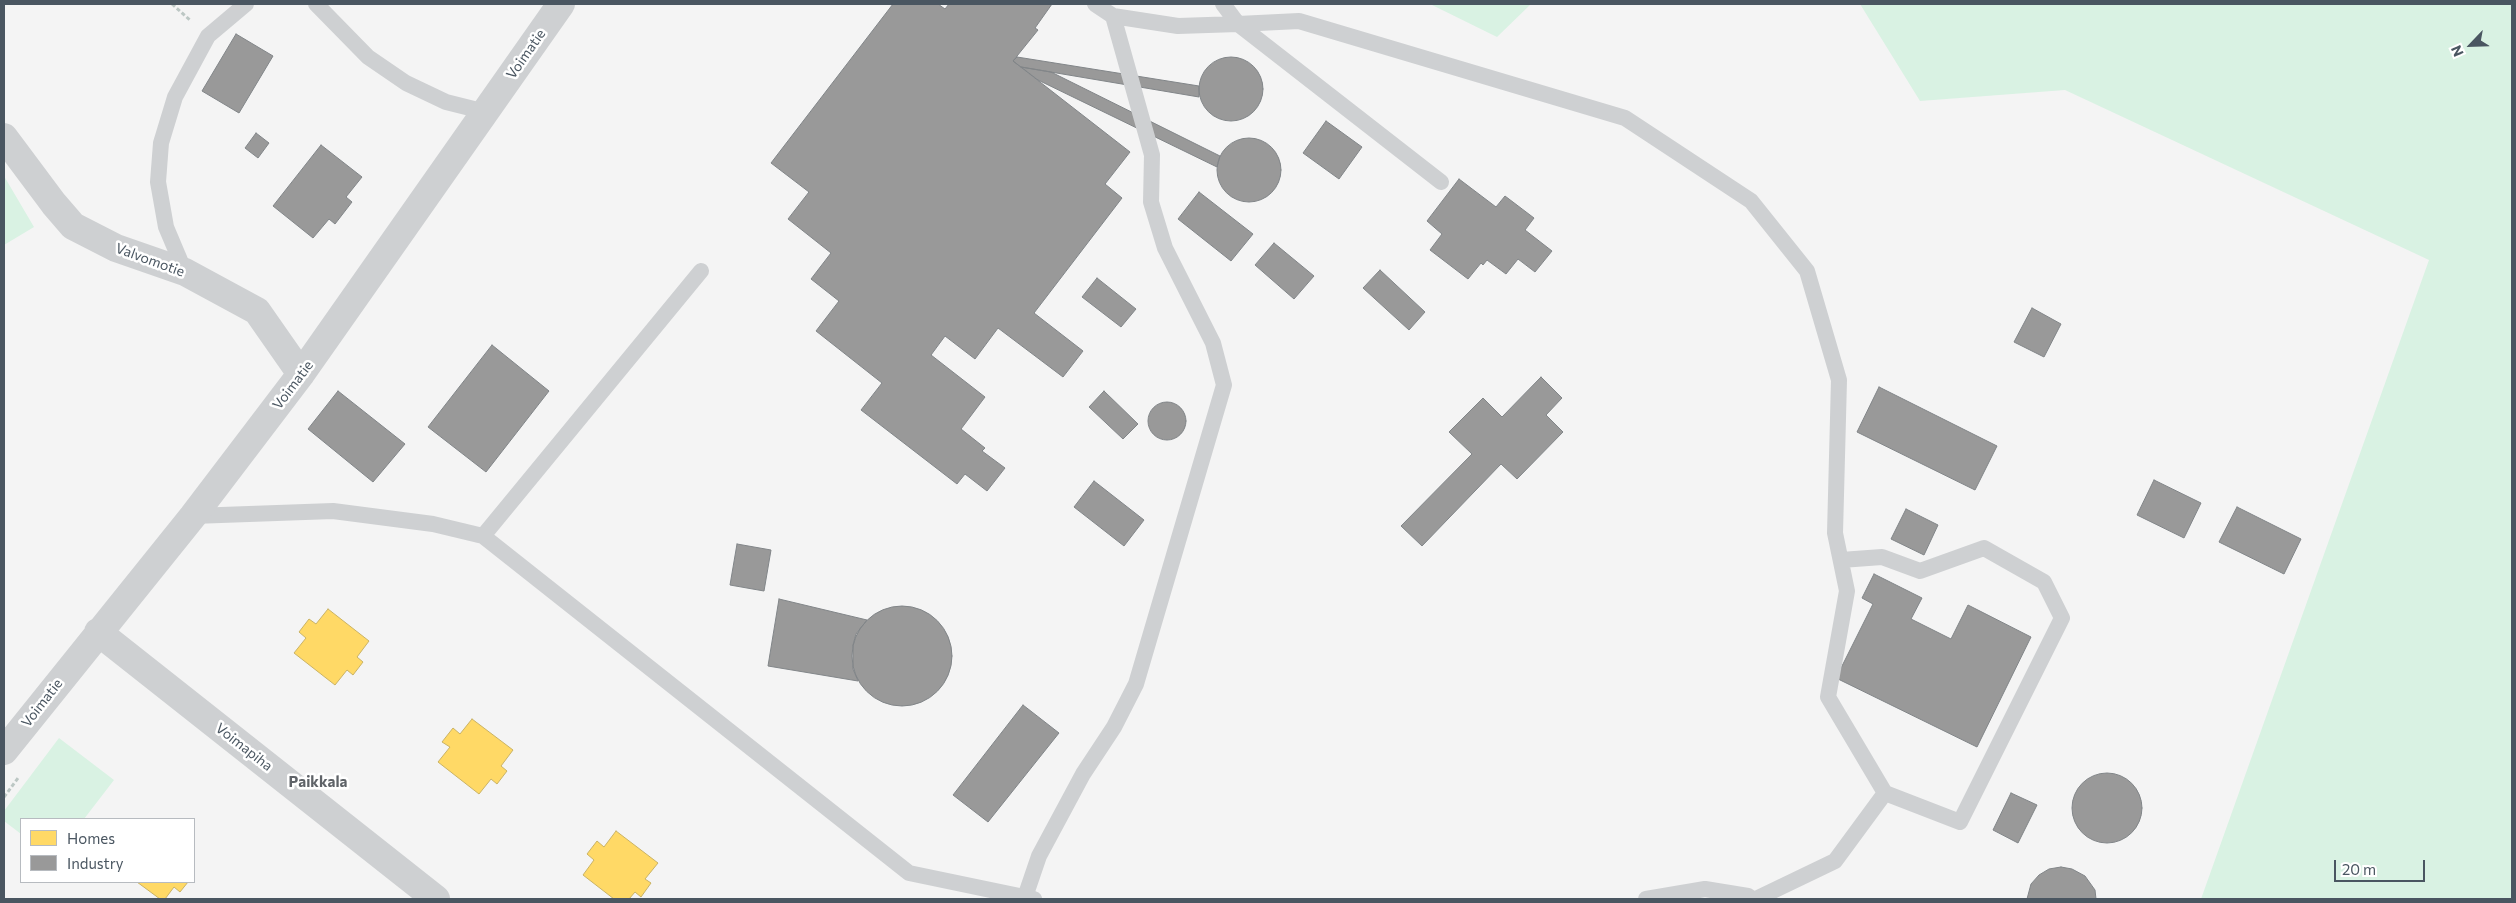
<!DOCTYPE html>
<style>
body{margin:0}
#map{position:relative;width:2516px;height:903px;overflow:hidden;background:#f4f4f4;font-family:Commissioner,sans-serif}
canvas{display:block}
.frame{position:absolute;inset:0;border:5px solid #4a5661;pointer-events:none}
.legend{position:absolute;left:20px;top:818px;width:175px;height:65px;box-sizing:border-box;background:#fff;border:1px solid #b7bbc0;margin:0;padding:6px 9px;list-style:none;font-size:15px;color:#4a5661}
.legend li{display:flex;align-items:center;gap:10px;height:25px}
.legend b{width:25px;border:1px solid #b7bbc0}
.north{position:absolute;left:2446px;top:20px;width:50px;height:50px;-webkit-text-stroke:4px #fff;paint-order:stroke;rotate:246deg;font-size:14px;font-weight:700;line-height:20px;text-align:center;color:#4a5661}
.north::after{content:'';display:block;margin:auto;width:18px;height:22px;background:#4a5661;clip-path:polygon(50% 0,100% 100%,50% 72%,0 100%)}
.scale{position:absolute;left:2334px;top:860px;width:91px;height:22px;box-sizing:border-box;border:2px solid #4a5661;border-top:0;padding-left:6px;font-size:15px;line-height:18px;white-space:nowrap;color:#4a5661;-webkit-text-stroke:4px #fff;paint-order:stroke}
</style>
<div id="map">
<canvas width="2516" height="903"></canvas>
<div class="frame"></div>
<ul class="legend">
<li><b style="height:14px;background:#ffd966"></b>Homes</li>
<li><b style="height:14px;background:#999"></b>Industry</li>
</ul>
<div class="north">N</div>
<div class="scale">20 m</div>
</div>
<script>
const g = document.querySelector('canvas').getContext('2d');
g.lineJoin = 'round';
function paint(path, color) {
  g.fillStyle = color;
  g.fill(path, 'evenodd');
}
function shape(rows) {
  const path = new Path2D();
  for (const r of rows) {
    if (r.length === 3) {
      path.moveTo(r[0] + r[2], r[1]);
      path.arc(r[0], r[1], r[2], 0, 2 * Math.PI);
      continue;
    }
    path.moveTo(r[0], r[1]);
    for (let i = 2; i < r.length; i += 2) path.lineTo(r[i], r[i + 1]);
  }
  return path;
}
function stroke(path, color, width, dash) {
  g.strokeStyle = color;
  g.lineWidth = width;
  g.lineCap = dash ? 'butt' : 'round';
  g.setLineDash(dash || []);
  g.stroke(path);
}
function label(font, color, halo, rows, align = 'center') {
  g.font = font + ' Commissioner,sans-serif';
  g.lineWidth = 5;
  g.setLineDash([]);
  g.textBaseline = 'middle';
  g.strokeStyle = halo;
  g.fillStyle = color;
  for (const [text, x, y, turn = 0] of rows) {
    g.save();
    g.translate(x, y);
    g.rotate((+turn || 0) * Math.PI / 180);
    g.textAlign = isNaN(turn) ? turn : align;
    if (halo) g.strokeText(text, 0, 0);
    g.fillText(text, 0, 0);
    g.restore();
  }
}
const green = shape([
 [1430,4,1531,4,1497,37],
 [1860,4,2512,4,2512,899,2201,899,2429,260,2065,90,1920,101],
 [4,176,34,227,4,245],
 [59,738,114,780,84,819,21,819,21,834,4,821,4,811]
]);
const homes = shape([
 [328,609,369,641,357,657,363,662,353,675,347,670,335,685,294,653,306,638,299,632,309,619,316,624,328,609],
 [472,719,513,750,501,766,507,771,497,784,491,779,479,794,438,762,450,747,442,742,453,728,460,734,472,719],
 [616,831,658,863,645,879,651,883,641,897,635,892,629,899,614,899,583,875,594,860,587,854,597,841,604,847,616,831],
 [137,882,188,882,180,892,174,887,165,899,160,899,137,882]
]);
const industry = shape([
 [893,4,938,4,945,9,949,4,1052,4,1035,28,1038,30,1013,61,1130,152,1105,184,1122,198,1034,313,1083,351,1063,377,998,328,975,359,945,336,931,355,985,397,961,429,985,448,982,451,1005,468,987,491,965,474,957,484,861,410,882,383,816,331,839,301,811,279,831,253,788,219,809,192,771,163,893,4],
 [236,34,273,56,239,113,202,91,236,34],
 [1231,89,32],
 [1017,57,1199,86,1199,97,1021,67,1013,61,1017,57],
 [1021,67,1051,72,1220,156,1217,167,1038,80,1021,67],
 [1326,121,1362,147,1339,179,1303,153,1326,121],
 [256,133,269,143,258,158,245,148,256,133],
 [1249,170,32],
 [321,145,362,177,346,197,352,202,335,224,329,219,313,238,273,206,321,145],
 [1459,179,1496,207,1505,196,1534,218,1525,230,1552,251,1535,272,1518,259,1506,274,1487,260,1483,265,1481,263,1468,279,1430,250,1442,234,1427,221,1459,179],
 [1199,192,1253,234,1231,261,1178,219,1199,192],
 [1274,243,1314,276,1294,299,1255,265,1274,243],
 [1380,270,1425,312,1409,330,1363,288,1380,270],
 [1097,278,1136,309,1121,327,1082,297,1097,278],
 [2032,308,2061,324,2044,357,2014,342,2032,308],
 [492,345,549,391,486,472,428,427,492,345],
 [1541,377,1562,398,1546,415,1563,432,1517,479,1501,464,1422,546,1401,526,1472,454,1449,432,1483,398,1502,417,1541,377],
 [1879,387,1997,446,1975,490,1857,432,1879,387],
 [338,391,405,444,373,482,308,429,338,391],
 [1104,391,1138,424,1123,439,1089,407,1104,391],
 [1167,421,19],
 [2154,480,2201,503,2184,538,2137,515,2154,480],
 [1094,481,1144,520,1124,546,1074,507,1094,481],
 [2237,507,2301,539,2284,574,2219,542,2237,507],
 [1906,509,1938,525,1924,555,1891,539,1906,509],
 [737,544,771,550,764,591,730,585,737,544],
 [1874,574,1922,598,1911,619,1951,639,1968,605,2031,637,1977,747,1836,678,1873,604,1862,598,1874,574],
 [779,599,867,620,856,634,853,645,853,669,858,681,768,666,779,599],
 [902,656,50],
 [1023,705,1059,733,988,822,953,795,1023,705],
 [2107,808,35],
 [2011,793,2037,805,2018,843,1993,830,2011,793],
 [2061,867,2072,869,2085,876,2095,890,2096,899,2027,899,2031,884,2039,875,2049,869,2061,867]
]);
const path = shape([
 [172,4,191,21],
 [4,797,18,778]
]);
const service = shape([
 [316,4,368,57,406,83,446,102,486,112],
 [1095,4,1113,16,1178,26,1238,24,1441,182],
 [1223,4,1238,24,1299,21,1625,118,1751,201,1807,271,1839,380,1835,533,1847,591,1828,697,1885,793,1835,861,1756,899],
 [185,272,166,227,158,182,161,143,175,97,208,36,246,4],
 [193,516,333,511,433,524,483,536,909,873,1034,899],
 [483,536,701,271],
 [1841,560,1882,557,1920,571,1984,548,2044,582,2062,618,1960,822,1885,793],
 [1025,897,1039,856,1083,774,1114,727,1136,684,1224,385,1213,343,1165,248,1151,202,1152,155,1113,16],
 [1646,899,1705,889,1748,896,1752,899]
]);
const minor = shape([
 [4,137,54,204,73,226,116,248,185,272,257,311,301,374],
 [98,632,436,899],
 [4,751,193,516,301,374,561,4]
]);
const streetNames = [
 ["Voimatie",526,54,-55],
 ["Valvomotie",150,260,20],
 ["Voimatie",293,385,-53],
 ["Voimatie",42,703,-52],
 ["Voimapiha",244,747,38]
];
const neighbourhoodNames = [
 ["Paikkala",318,782]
];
paint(green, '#d9f2e3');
paint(homes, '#ffd966');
stroke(homes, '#c9b264', 1);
paint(industry, '#999');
stroke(industry, '#818588', 1);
stroke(path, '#bcc7c4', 3, [4, 2.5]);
stroke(service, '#ced0d2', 16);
stroke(minor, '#ced0d2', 28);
label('14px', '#4a5661', '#fff', streetNames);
label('bold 15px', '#5f6368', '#fff', neighbourhoodNames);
</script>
